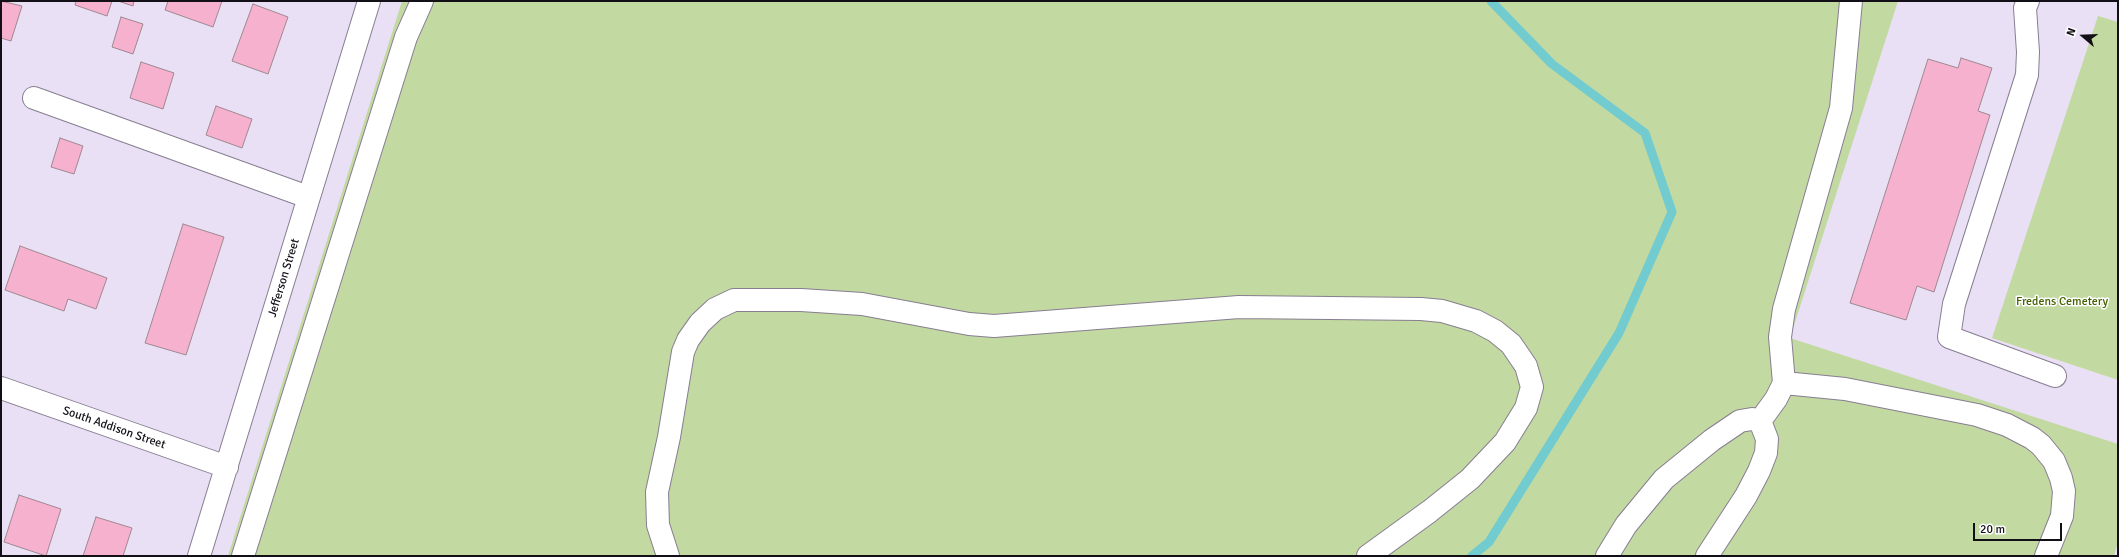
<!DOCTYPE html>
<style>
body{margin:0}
#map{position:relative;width:2119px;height:557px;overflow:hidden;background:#e9e0f5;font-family:Signika,sans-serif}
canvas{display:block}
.frame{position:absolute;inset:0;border:2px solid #130f16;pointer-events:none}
.north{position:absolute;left:2063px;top:16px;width:40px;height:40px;-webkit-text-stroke:3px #fff;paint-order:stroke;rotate:289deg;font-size:11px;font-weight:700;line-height:16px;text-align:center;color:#130f16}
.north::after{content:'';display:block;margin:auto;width:14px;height:18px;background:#130f16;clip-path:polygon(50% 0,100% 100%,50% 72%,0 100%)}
.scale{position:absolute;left:1973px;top:523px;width:89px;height:18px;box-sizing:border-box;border:2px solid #130f16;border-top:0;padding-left:5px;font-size:12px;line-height:14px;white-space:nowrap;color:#130f16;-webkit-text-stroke:3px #fff;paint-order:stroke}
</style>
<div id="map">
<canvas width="2119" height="557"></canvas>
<div class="frame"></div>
<div class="north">N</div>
<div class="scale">20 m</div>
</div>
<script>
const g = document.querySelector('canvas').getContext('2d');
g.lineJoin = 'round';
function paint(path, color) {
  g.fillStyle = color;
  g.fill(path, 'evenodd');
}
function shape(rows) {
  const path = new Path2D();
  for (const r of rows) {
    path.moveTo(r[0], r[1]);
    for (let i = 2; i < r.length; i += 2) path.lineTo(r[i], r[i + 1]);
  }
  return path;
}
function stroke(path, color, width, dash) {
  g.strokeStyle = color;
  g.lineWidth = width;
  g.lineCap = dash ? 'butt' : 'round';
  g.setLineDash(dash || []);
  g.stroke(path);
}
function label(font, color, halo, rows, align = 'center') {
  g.font = font + ' Signika,sans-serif';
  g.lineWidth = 3;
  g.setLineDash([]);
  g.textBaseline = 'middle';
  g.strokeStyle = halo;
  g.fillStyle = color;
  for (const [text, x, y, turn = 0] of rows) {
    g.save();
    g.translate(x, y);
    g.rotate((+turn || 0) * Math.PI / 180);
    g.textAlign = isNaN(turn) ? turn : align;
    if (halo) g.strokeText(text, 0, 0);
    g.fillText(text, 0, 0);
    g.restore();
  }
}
const green = shape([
 [402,1,1898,1,1790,338,2118,444,2118,542,2114,556,228,556],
 [2098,16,2118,22,2118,380,1992,338]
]);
const stream = shape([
 [1472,556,1489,542,1619,333,1672,212,1645,133,1552,64,1491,1]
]);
const building = shape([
 [1,1,22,6,11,41,1,38,1,1],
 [76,1,112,1,107,16,75,5,76,1],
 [118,1,134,1,133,6,118,1],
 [168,1,222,1,213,27,165,10,168,1],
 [253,4,288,17,268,74,232,61,253,4],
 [121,17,143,24,133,54,112,47,121,17],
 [1961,58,1992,68,1978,111,1990,115,1934,292,1917,286,1906,320,1850,303,1928,59,1958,68,1961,58],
 [141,62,174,73,163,109,130,98,141,62],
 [216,106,252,119,242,148,206,135,216,106],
 [60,138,83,146,74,174,51,167,60,138],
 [183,224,224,237,186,355,145,343,183,224],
 [20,246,107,278,96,309,68,299,64,311,5,290,20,246],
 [19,495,61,509,46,556,4,542,19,495],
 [96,517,132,528,123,556,83,556,96,517]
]);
const minor = shape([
 [2028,1,2025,8,2028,52,2027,75,1954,304,1949,337,2055,376],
 [34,98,308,197],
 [1784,383,1845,389,1977,415,2007,425,2032,438,2041,445,2054,461,2061,478,2064,491,2062,516,2046,556],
 [1,388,227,467],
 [199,556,369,1],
 [243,556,406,37,422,1],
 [668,556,658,525,657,492,669,437,683,352,688,340,700,323,715,309,734,300,801,300,862,304,969,324,994,326,1239,307,1421,309,1442,311,1476,321,1495,331,1511,344,1526,366,1532,387,1526,408,1505,442,1470,479,1430,511,1368,556],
 [1607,556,1626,525,1664,479,1712,440,1740,421,1752,419,1760,421],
 [1707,556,1746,496,1759,471,1766,453,1767,439,1760,421,1776,399,1784,383,1780,337,1784,309,1841,108,1851,1]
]);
const streetNames = [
 ["Jefferson Street",284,278,-73],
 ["South Addison Street",114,428,19]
];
const parkNames = [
 ["Fredens Cemetery",2062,302]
];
paint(green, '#c2d9a1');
stroke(stream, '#72cccf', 9);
paint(building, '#f5b1cd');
stroke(building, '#9f8891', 1);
stroke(minor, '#877e91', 24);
stroke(minor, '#fff', 22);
label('12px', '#130f16', '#fff', streetNames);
label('12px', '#456000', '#fff', parkNames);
</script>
